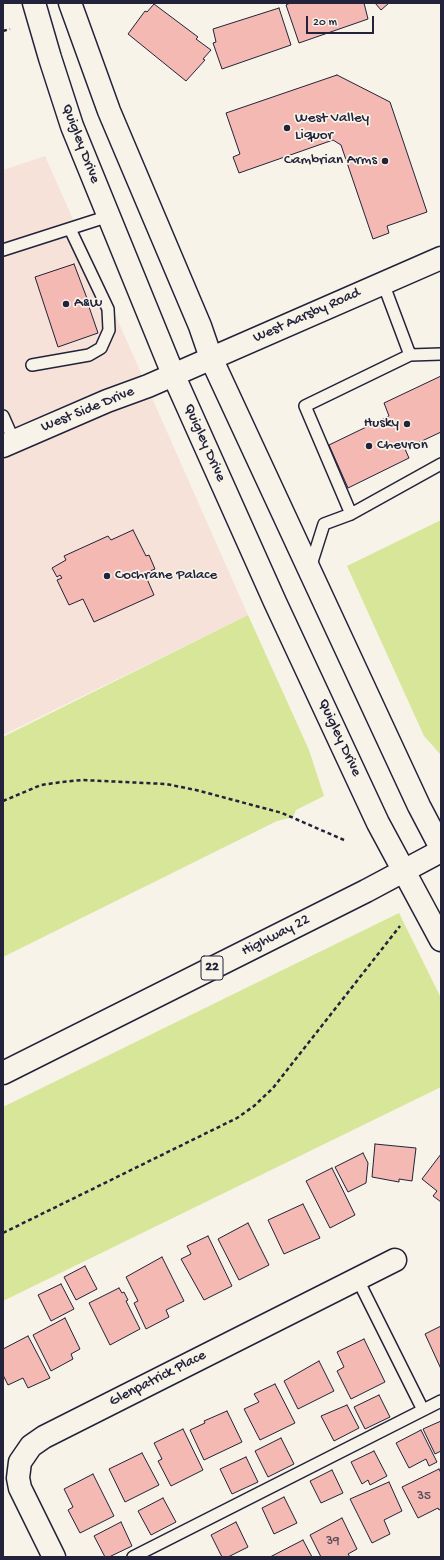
<!DOCTYPE html>
<style>
body{margin:0}
#map{position:relative;width:444px;height:1560px;overflow:hidden;background:#f7f3e8;font-family:"Gochi Hand",sans-serif}
canvas{display:block}
.frame{position:absolute;inset:0;border:4px solid #22223b;pointer-events:none}
.scale{position:absolute;left:306px;top:16px;width:68px;height:18px;box-sizing:border-box;border:2px solid #22223b;border-top:0;padding-left:5px;font-size:12px;line-height:14px;white-space:nowrap;color:#22223b;-webkit-text-stroke:3px #f7f3e8;paint-order:stroke}
</style>
<div id="map">
<canvas width="444" height="1560"></canvas>
<div class="frame"></div>
<div class="scale">20 m</div>
</div>
<script>
const g = document.querySelector('canvas').getContext('2d');
g.lineJoin = 'round';
function paint(path, color) {
  g.fillStyle = color;
  g.fill(path, 'evenodd');
}
function shape(rows) {
  const path = new Path2D();
  for (const r of rows) {
    path.moveTo(r[0], r[1]);
    for (let i = 2; i < r.length; i += 2) path.lineTo(r[i], r[i + 1]);
  }
  return path;
}
function stroke(path, color, width, dash) {
  g.strokeStyle = color;
  g.lineWidth = width;
  g.lineCap = dash ? 'butt' : 'round';
  g.setLineDash(dash || []);
  g.stroke(path);
}
function label(font, color, halo, rows, align = 'center') {
  g.font = font + ' "Gochi Hand",sans-serif';
  g.lineWidth = 3.5;
  g.setLineDash([]);
  g.textBaseline = 'middle';
  g.strokeStyle = halo;
  g.fillStyle = color;
  for (const [text, x, y, turn = 0] of rows) {
    g.save();
    g.translate(x, y);
    g.rotate((+turn || 0) * Math.PI / 180);
    g.textAlign = isNaN(turn) ? turn : align;
    if (halo) g.strokeText(text, 0, 0);
    g.fillText(text, 0, 0);
    g.restore();
  }
}
const built = shape([
 [45,156,248,615,3,735,3,170]
]);
const green = shape([
 [441,520,441,755,424,736,347,566],
 [248,615,309,750,324,796,296,810,293,817,277,821,3,957,3,737],
 [399,913,441,998,441,1087,3,1301,3,1107]
]);
const building = shape([
 [290,3,364,3,368,19,299,43,286,5,290,3],
 [375,3,389,3,381,10,375,3],
 [154,4,198,37,196,39,211,50,203,59,205,60,186,81,128,34,145,11,147,12,154,4],
 [279,8,291,45,222,69,213,43,216,42,213,29,279,8],
 [337,75,390,102,427,212,387,226,389,233,373,239,341,145,333,140,239,173,233,157,240,154,226,113,337,75],
 [74,264,88,301,87,301,98,333,58,347,35,277,74,264],
 [441,376,441,432,405,449,409,458,348,488,329,445,389,416,384,403,441,376],
 [133,530,146,556,149,555,155,569,150,571,153,577,147,579,154,595,94,622,83,599,69,605,57,580,62,578,60,575,57,577,52,568,66,560,64,556,108,536,111,540,133,530],
 [375,1144,416,1148,412,1181,399,1179,399,1182,372,1177,375,1144],
 [363,1153,368,1163,366,1183,348,1192,335,1167,363,1153],
 [441,1154,441,1202,433,1196,437,1191,422,1179,441,1154],
 [332,1168,355,1215,330,1228,306,1181,332,1168],
 [303,1204,320,1238,284,1254,268,1220,303,1204],
 [248,1223,269,1265,239,1280,218,1239,248,1223],
 [208,1236,232,1286,204,1300,181,1259,191,1254,187,1246,208,1236],
 [162,1257,184,1301,166,1310,169,1317,146,1329,134,1303,138,1301,126,1277,162,1257],
 [85,1266,97,1289,76,1300,64,1277,85,1266],
 [61,1284,74,1309,51,1321,38,1295,61,1284],
 [119,1288,122,1293,124,1292,128,1300,126,1301,140,1329,110,1345,89,1303,119,1288],
 [65,1318,80,1349,71,1354,73,1359,51,1371,33,1335,65,1318],
 [441,1326,441,1369,425,1334,441,1326],
 [28,1336,50,1378,28,1388,23,1378,8,1385,3,1375,3,1349,28,1336],
 [364,1339,385,1382,351,1399,337,1371,344,1367,337,1352,364,1339],
 [319,1361,334,1391,298,1409,284,1381,319,1361],
 [275,1384,295,1423,260,1440,244,1409,259,1402,254,1394,275,1384],
 [379,1395,390,1417,365,1429,354,1407,379,1395],
 [347,1405,359,1428,334,1441,321,1416,347,1405],
 [227,1411,242,1442,204,1460,190,1430,205,1423,204,1421,227,1411],
 [441,1421,441,1451,435,1454,423,1429,441,1421],
 [183,1429,203,1470,171,1486,158,1461,162,1459,154,1443,183,1429],
 [421,1430,437,1462,429,1466,426,1459,409,1468,396,1443,421,1430],
 [281,1438,294,1464,268,1477,255,1451,281,1438],
 [374,1451,387,1476,370,1485,368,1480,362,1484,351,1462,374,1451],
 [142,1453,159,1485,125,1502,109,1469,142,1453],
 [246,1457,258,1482,232,1494,220,1469,246,1457],
 [439,1469,441,1473,441,1509,439,1510,438,1508,418,1518,402,1487,439,1469],
 [332,1470,343,1493,321,1503,310,1481,332,1470],
 [93,1474,114,1516,80,1533,68,1510,73,1507,64,1489,93,1474],
 [389,1482,402,1511,384,1520,390,1534,372,1543,350,1499,389,1482],
 [284,1497,297,1523,274,1534,262,1508,284,1497],
 [163,1498,176,1522,151,1535,138,1511,163,1498],
 [342,1518,357,1549,348,1554,350,1557,321,1557,310,1535,342,1518],
 [121,1522,132,1546,109,1557,105,1557,94,1536,121,1522],
 [236,1522,248,1547,228,1557,222,1557,211,1535,236,1522],
 [303,1540,312,1557,270,1557,303,1540]
]);
const path = shape([
 [3,31,10,29],
 [3,801,41,785,62,782,82,780,166,784,196,790,282,813,344,840],
 [3,1233,237,1118,254,1106,273,1088,400,926]
]);
const service = shape([
 [3,250,109,216],
 [383,283,410,355,441,354],
 [32,365,89,355,101,348,109,330,108,309,70,229],
 [3,416,14,441],
 [351,514,305,406,410,355],
 [310,568,324,524,351,514,441,464],
 [357,1278,423,1410],
 [133,1557,441,1401]
]);
const minor = shape([
 [3,446,107,401,148,386,441,258],
 [54,1557,20,1488,18,1478,20,1462,31,1446,44,1437,395,1260]
]);
const tertiary = shape([
 [34,3,50,58,72,126,173,374,275,602,378,823,441,940],
 [70,3,109,111,200,326,211,358,419,806,441,848]
]);
const primary = shape([
 [3,1073,366,891,441,851]
]);
const markers = [
 [287,128,4,"#22223b"],
 [385,161,4,"#22223b"],
 [66,304,4,"#22223b"],
 [407,424,4,"#22223b"],
 [369,446,4,"#22223b"],
 [107,576,4,"#22223b"]
];
const numberNames = [
 ["35",424,1497],
 ["39",333,1542]
];
const shields = [
 [212,968,22]
];
const shieldNames = [
 ["22",212,968]
];
const poiNames = [
 ["West Valley",295,119],
 ["Liquor",295,136],
 ["Cambrian Arms",377,161,"right"],
 ["A&W",74,304],
 ["Husky",399,424,"right"],
 ["Chevron",377,446],
 ["Cochrane Palace",115,576]
];
const streetNames = [
 ["Quigley Drive",80,144,69],
 ["West Aarsby Road",307,316,-24],
 ["West Side Drive",88,410,-22],
 ["Quigley Drive",204,443,66],
 ["Quigley Drive",339,738,65],
 ["Highway 22",276,936,-27],
 ["Glenpatrick Place",158,1379,-27]
];
paint(built, '#f6e2d8');
paint(green, '#d7e699');
paint(building, '#f4b9b3');
stroke(building, '#22223b', 1);
stroke(service, '#22223b', 14);
stroke(minor, '#22223b', 25);
stroke(tertiary, '#22223b', 25);
stroke(primary, '#22223b', 25);
stroke(path, '#22223b', 2.5, [4, 3]);
stroke(service, '#f7f3e8', 11);
stroke(minor, '#f7f3e8', 22);
stroke(tertiary, '#f7f3e8', 22);
stroke(primary, '#f7f3e8', 22);
for (const [x, y, r, color] of markers) {
  const dot = new Path2D();
  dot.arc(x, y, r, 0, 2 * Math.PI);
  g.fillStyle = color;
  g.fill(dot);
  stroke(dot, '#f7f3e8', 1.5);
}
label('13px', '#564859', null, numberNames);
for (const [x, y, w] of shields) {
  const box = new Path2D();
  box.roundRect(x - w / 2, y - 12, w, 24, 3);
  g.fillStyle = '#f7f3e8';
  g.fill(box);
  stroke(box, '#22223b', 1);
}
label('bold 14px', '#22223b', null, shieldNames);
label('15px', '#22223b', '#f7f3e8', poiNames, 'left');
label('15px', '#22223b', '#f7f3e8', streetNames);
</script>
